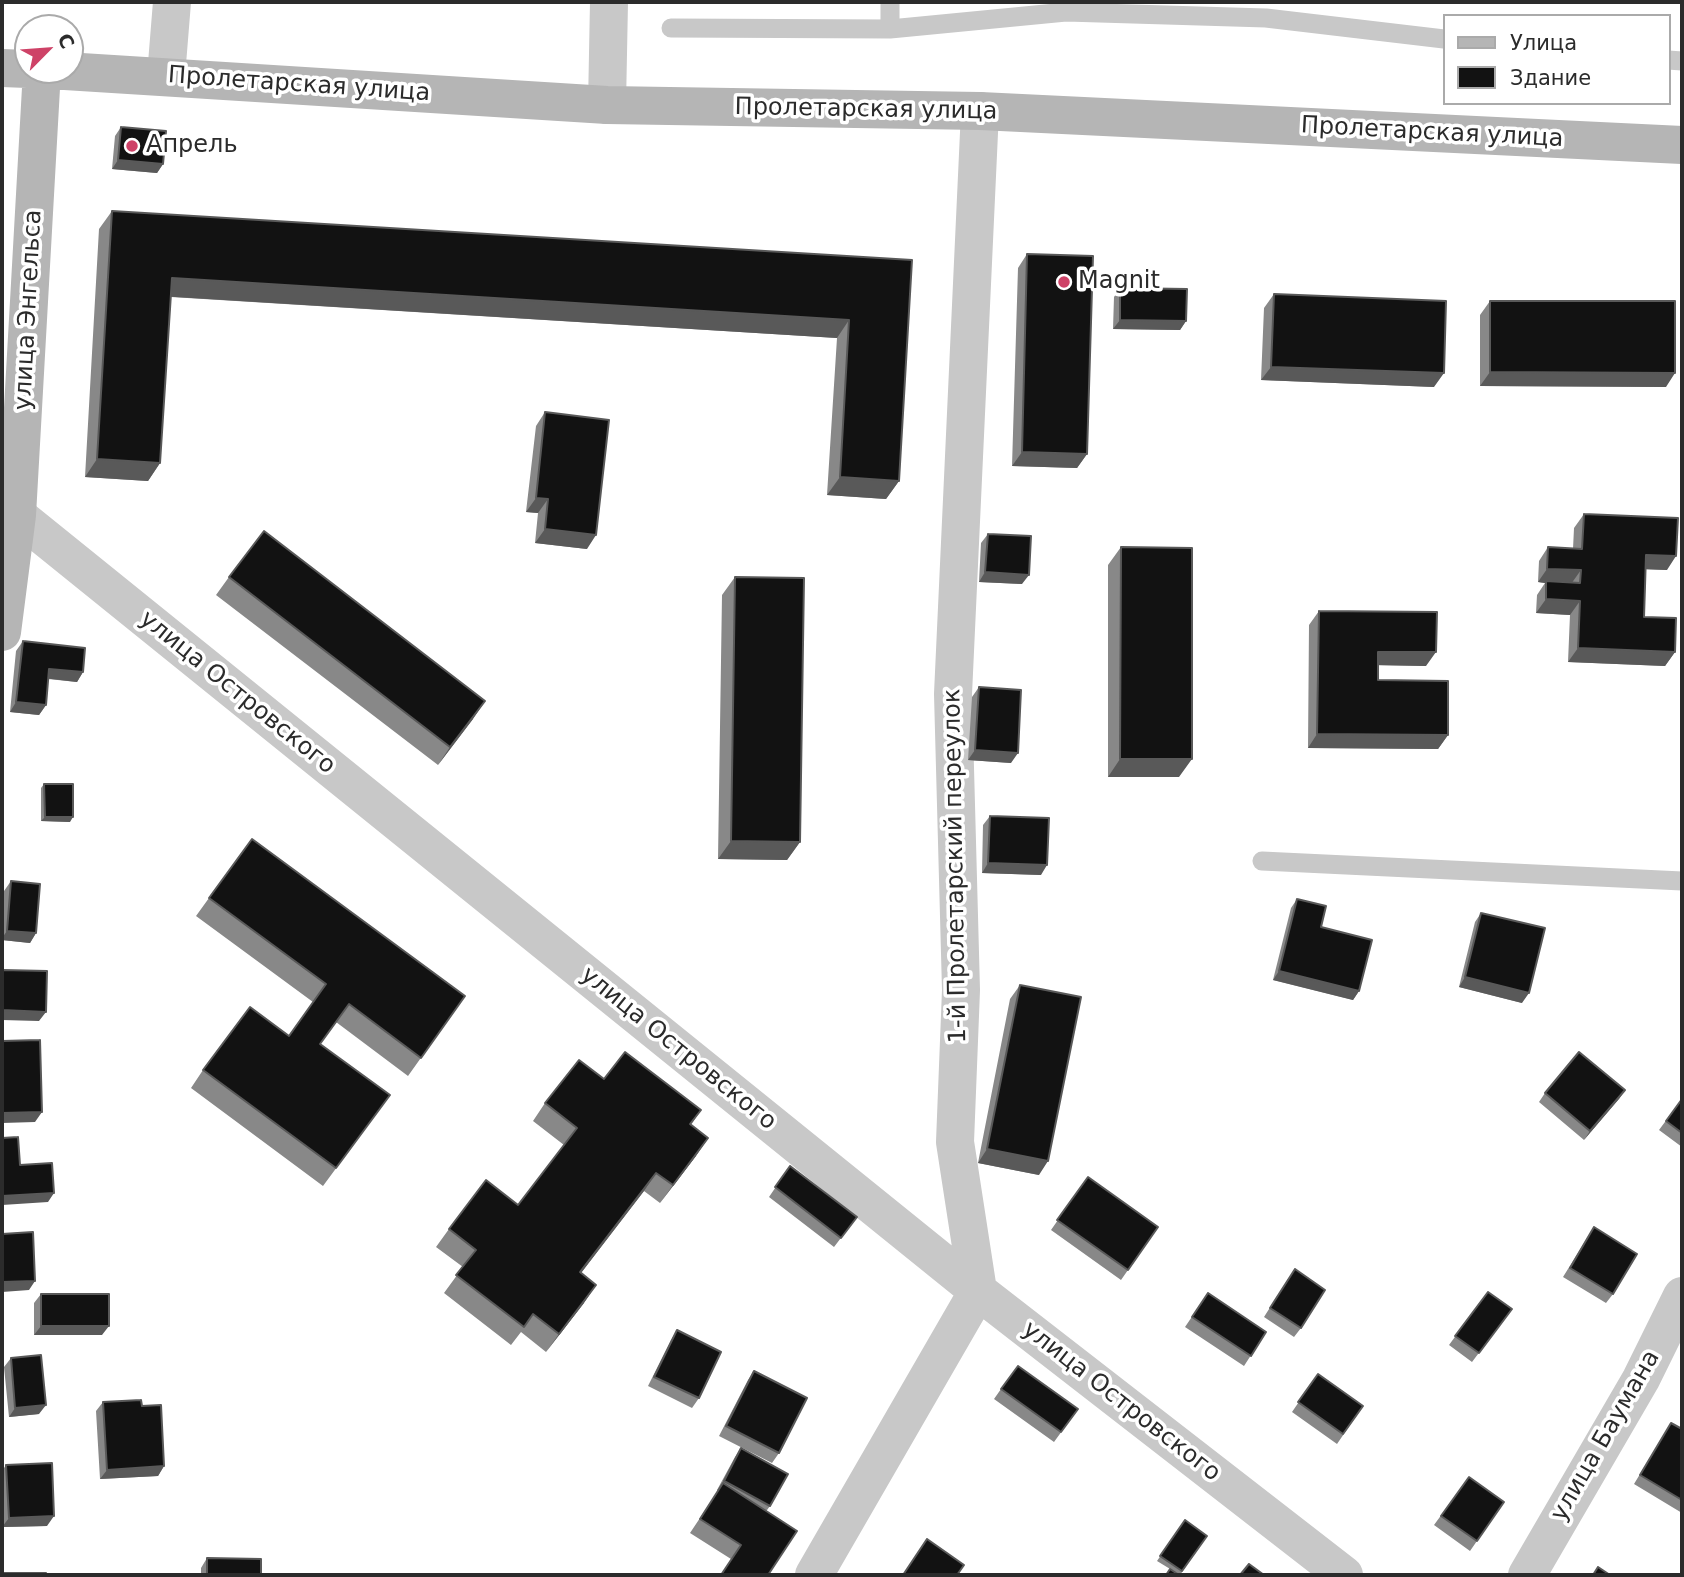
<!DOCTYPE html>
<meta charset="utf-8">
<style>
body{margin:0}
#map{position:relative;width:1684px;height:1577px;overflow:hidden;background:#fff;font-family:"DejaVu Sans",sans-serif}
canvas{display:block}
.frame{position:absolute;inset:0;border:4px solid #2b2b2b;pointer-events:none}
.legend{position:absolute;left:1443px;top:14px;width:228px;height:91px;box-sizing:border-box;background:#fff;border:2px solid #aaa;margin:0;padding:9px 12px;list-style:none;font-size:21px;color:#2b2b2b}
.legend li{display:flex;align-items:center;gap:14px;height:35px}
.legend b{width:35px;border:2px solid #aaa}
.north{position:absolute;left:14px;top:14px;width:70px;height:70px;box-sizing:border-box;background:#fff;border:2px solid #aaa;border-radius:50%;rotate:65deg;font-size:19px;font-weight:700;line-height:28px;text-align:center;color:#2b2b2b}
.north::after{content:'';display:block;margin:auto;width:24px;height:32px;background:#ce4267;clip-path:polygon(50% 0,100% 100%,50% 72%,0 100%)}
</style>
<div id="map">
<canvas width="1684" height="1577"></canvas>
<div class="frame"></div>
<ul class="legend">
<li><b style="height:9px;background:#b5b5b5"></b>Улица</li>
<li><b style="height:19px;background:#121212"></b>Здание</li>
</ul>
<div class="north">С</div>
</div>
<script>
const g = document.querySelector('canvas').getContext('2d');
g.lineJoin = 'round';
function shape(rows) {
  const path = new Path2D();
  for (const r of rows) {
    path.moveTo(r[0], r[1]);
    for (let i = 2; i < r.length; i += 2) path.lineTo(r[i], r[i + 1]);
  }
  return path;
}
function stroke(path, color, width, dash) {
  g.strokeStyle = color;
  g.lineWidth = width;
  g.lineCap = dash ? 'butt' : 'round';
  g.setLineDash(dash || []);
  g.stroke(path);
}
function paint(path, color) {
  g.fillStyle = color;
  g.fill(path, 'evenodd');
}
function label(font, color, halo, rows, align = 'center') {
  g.font = font + ' "DejaVu Sans",sans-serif';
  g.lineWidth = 7;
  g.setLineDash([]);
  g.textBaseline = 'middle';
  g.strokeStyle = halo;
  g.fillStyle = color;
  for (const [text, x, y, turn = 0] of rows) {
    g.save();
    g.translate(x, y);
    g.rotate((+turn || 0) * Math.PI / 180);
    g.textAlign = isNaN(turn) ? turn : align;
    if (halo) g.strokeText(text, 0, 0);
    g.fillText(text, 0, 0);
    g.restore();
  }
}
const lane = shape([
 [671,28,890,29,1066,12,1266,18,1444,39],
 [890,29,890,2],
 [1668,60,1682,61],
 [1262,861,1682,881]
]);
const street = shape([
 [166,76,172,2],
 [607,105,609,2],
 [17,515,978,1291,1344,1575],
 [814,1575,978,1291,955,1142,961,990,953,694,980,111],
 [1527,1575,1641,1379,1682,1296]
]);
const secondary = shape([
 [2,68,28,69],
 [49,70,607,105,980,111,1682,145],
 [2,632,17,515,42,70]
]);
const wall = shape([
 [121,127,163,164,157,173,112,169,115,136],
 [112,211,912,260,899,481,886,499,827,495,837,338,171,297,160,463,148,481,85,477,99,229],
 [1027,254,1087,454,1077,468,1012,466,1018,268],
 [1120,288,1186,321,1180,330,1113,329,1114,297],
 [1274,294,1434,387,1261,380,1264,308],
 [1490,301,1666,387,1480,386,1480,315],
 [545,412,587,549,535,543,538,513,526,512,536,426],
 [1584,514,1667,570,1646,569,1644,617,1675,652,1665,666,1568,662,1570,615,1536,613,1537,595,1545,583,1538,582,1539,561,1548,547,1573,549,1574,528],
 [988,534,1022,584,979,582,981,543],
 [1121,547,1179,777,1108,777,1108,565],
 [229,577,473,719,438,765,216,595],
 [735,577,800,842,787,860,718,859,722,595],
 [1319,611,1426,666,1378,665,1378,680,1448,735,1438,749,1308,748,1309,625],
 [23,641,83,672,77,682,48,679,46,705,39,715,10,712,16,651],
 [979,687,1011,763,968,760,972,697],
 [44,784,70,822,41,821,41,788],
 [990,816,1041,875,982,873,983,825],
 [11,881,36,933,30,943,2,940,2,921,4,891],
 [209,898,465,996,408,1076,336,1022,320,1044,390,1095,323,1186,191,1088,203,1070,289,1036,313,1002,196,916],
 [1297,899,1321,927,1359,991,1353,1000,1273,980,1291,908],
 [1481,913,1522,1003,1459,987,1475,922],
 [1020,985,1039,1175,978,1163,1010,999],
 [604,1079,701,1110,691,1125,696,1156,660,1203,644,1191,581,1273,584,1303,546,1352,521,1332,511,1345,444,1293,463,1267,436,1247,449,1229,518,1205,564,1145,533,1121,545,1103],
 [1625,1090,1584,1140,1539,1102,1545,1093],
 [1682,1099,1682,1147,1659,1130],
 [790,1166,857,1217,834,1247,769,1197],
 [1088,1177,1158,1227,1121,1280,1051,1230],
 [1594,1227,1613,1294,1606,1303,1563,1277],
 [1288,1279,1301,1328,1294,1337,1264,1317],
 [1488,1292,1512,1309,1472,1362,1449,1345],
 [1208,1293,1266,1332,1244,1366,1185,1327],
 [41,1294,102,1335,34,1335,34,1303],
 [677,1330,699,1398,692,1408,648,1386,671,1340],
 [11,1358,39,1414,9,1417,4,1367],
 [754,1371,779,1453,772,1463,719,1436,748,1380],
 [1318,1374,1363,1406,1337,1444,1292,1412],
 [1001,1389,1078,1409,1054,1442,994,1399],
 [103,1402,142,1406,164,1466,158,1476,100,1479,96,1411],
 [1671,1423,1682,1429,1682,1513,1634,1484],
 [741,1448,770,1506,731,1559,690,1533,718,1491,717,1490,735,1457],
 [6,1465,47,1526,2,1527,2,1471],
 [1469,1477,1504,1502,1470,1551,1434,1525],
 [1185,1520,1207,1536,1180,1575,1157,1561],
 [207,1558,261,1575,201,1575,201,1568]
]);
const shadedWall = shape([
 [118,160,163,164,157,173,112,169],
 [172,278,849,320,837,338,159,296],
 [1120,320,1186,321,1180,330,1113,329],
 [1271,367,1444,373,1434,387,1261,380],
 [1490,372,1675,373,1666,387,1480,386],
 [1022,452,1087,454,1077,468,1012,466],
 [97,459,160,463,148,481,85,477],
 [840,477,899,481,886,499,827,495],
 [536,498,548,499,538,513,526,512],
 [545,529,596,535,587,549,535,543],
 [1646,555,1676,556,1667,570,1637,569],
 [1547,569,1581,570,1571,584,1546,581,1545,583,1538,582],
 [985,572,1029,575,1022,584,979,582],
 [1546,599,1580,601,1570,615,1536,613],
 [1578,648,1675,652,1665,666,1568,662],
 [1378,652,1436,652,1426,666,1369,665],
 [49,669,83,672,77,682,43,678],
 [485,701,473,719,438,765,450,747],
 [16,702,46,705,39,715,10,712],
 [1317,734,1448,735,1438,749,1308,748],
 [975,750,1018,753,1011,763,968,760],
 [1120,759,1192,759,1179,777,1108,777],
 [45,817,73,817,70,822,41,821],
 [731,841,800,842,787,860,718,859],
 [988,863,1047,865,1041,875,982,873],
 [7,931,36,933,30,943,2,940,2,938],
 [1279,971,1359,991,1353,1000,1273,980],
 [1465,977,1529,993,1522,1003,1459,987],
 [2,1010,46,1012,39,1021,2,1020],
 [1625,1090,1619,1099,1584,1140,1590,1131],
 [42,1112,35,1122,2,1123,2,1113],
 [708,1138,696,1156,660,1203,673,1185],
 [987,1149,1048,1161,1039,1175,978,1163],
 [656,1173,644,1191,568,1290,580,1272],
 [54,1193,48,1202,2,1205,2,1196],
 [35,1281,29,1290,2,1292,2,1282],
 [596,1285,584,1303,546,1352,559,1334],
 [41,1326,109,1326,102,1335,34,1335],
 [46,1405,39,1414,9,1417,15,1408],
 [164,1466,158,1476,100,1479,107,1470],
 [54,1516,47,1526,2,1527,9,1518]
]);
const building = shape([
 [121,127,166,131,163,164,118,160,121,127],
 [112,211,912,260,899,481,840,477,849,320,172,278,160,463,97,459,112,211],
 [1027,254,1093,256,1087,454,1022,452,1027,254],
 [1120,288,1187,289,1186,321,1120,320,1120,288],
 [1274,294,1446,301,1444,373,1271,367,1274,294],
 [1490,301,1675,301,1675,373,1490,372,1490,301],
 [545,412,609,420,596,535,545,529,548,499,536,498,545,412],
 [1584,514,1678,518,1676,556,1646,555,1644,617,1676,618,1675,652,1578,648,1580,601,1546,599,1546,581,1580,583,1581,570,1547,569,1548,547,1582,549,1584,514],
 [264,531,485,701,450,747,229,577,264,531],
 [988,534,1031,536,1029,575,985,572,988,534],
 [1121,547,1192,548,1192,759,1120,759,1121,547],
 [735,577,804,578,800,842,731,841,735,577],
 [1319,611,1437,612,1436,652,1378,652,1378,680,1448,681,1448,735,1317,734,1319,611],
 [23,641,85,648,83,672,49,669,46,705,16,702,23,641],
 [979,687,1021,690,1018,753,975,750,979,687],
 [44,784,73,784,73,817,45,817,44,784],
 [990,816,1049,818,1047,865,988,863,990,816],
 [252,839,465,996,421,1058,349,1004,320,1044,390,1095,336,1168,203,1070,250,1007,289,1036,326,984,209,898,252,839],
 [11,881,40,884,36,933,7,931,11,881],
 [1297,899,1326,906,1321,927,1372,940,1359,991,1279,971,1297,899],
 [1481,913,1545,928,1529,993,1465,977,1481,913],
 [2,970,47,971,46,1012,2,1010,2,970],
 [1020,985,1081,997,1048,1161,987,1149,1020,985],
 [40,1040,42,1112,2,1113,2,1041,40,1040],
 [625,1052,701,1110,690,1124,708,1138,673,1185,656,1173,580,1272,596,1285,559,1334,533,1314,524,1327,456,1275,476,1250,449,1229,486,1180,518,1205,577,1128,545,1103,579,1060,604,1079,625,1052],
 [1579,1052,1625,1090,1590,1131,1545,1093,1579,1052],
 [1682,1099,1682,1133,1666,1121,1682,1099],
 [18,1137,20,1165,52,1163,54,1193,2,1196,2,1138,18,1137],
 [790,1166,857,1217,841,1238,775,1187,790,1166],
 [1088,1177,1158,1227,1128,1270,1057,1220,1088,1177],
 [1594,1227,1637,1254,1613,1294,1570,1268,1594,1227],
 [33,1232,35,1281,2,1282,2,1234,33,1232],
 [1295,1269,1325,1290,1301,1328,1270,1308,1295,1269],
 [1488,1292,1512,1309,1479,1353,1455,1336,1488,1292],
 [1208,1293,1266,1332,1251,1356,1192,1317,1208,1293],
 [41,1294,109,1294,109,1326,41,1326,41,1294],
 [677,1330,721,1352,699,1398,654,1377,677,1330],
 [41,1355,46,1405,15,1408,11,1358,41,1355],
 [1018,1366,1078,1409,1061,1432,1001,1389,1018,1366],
 [754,1371,807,1398,779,1453,726,1426,754,1371],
 [1318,1374,1363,1406,1343,1434,1298,1402,1318,1374],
 [141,1400,142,1406,161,1405,164,1466,107,1470,103,1402,141,1400],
 [1671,1423,1682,1429,1682,1500,1640,1475,1671,1423],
 [741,1448,788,1474,770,1506,724,1481,741,1448],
 [52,1463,54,1516,9,1518,6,1465,52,1463],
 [1469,1477,1504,1502,1477,1541,1441,1516,1469,1477],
 [723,1483,797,1531,768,1575,721,1575,741,1545,700,1519,723,1483],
 [1185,1520,1207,1536,1182,1571,1160,1556,1185,1520],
 [927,1539,964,1565,957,1575,903,1575,927,1539],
 [207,1558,261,1559,261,1575,207,1575,207,1558],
 [1249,1564,1264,1575,1240,1575,1249,1564],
 [1598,1567,1610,1575,1593,1575,1598,1567],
 [1170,1569,1179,1575,1166,1575,1170,1569],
 [4,1573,46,1573,46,1575,4,1575,4,1573]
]);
const markers = [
 [132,146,7,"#ce4267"],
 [1064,282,7,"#ce4267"]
];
const streetNames = [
 ["Пролетарская улица",299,85,4],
 ["Пролетарская улица",866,110,1],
 ["Пролетарская улица",1432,133,3],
 ["улица Энгельса",29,310,-87],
 ["улица Островского",237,693,39],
 ["1-й Пролетарский переулок",956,866,-91],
 ["улица Островского",678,1049,39],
 ["улица Островского",1121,1402,38],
 ["улица Баумана",1606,1436,-60]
];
const poiNames = [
 ["Апрель",146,146],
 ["Magnit",1078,282]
];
stroke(lane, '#c8c8c8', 19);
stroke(street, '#c8c8c8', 38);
stroke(secondary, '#b5b5b5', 38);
paint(wall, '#888');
paint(shadedWall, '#595959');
paint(building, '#121212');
stroke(building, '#595959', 2);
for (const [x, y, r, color] of markers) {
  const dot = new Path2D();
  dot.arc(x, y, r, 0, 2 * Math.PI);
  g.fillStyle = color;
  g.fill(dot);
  stroke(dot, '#fff', 2.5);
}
label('24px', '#2b2b2b', '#fff', streetNames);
label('24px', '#2b2b2b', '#fff', poiNames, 'left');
</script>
